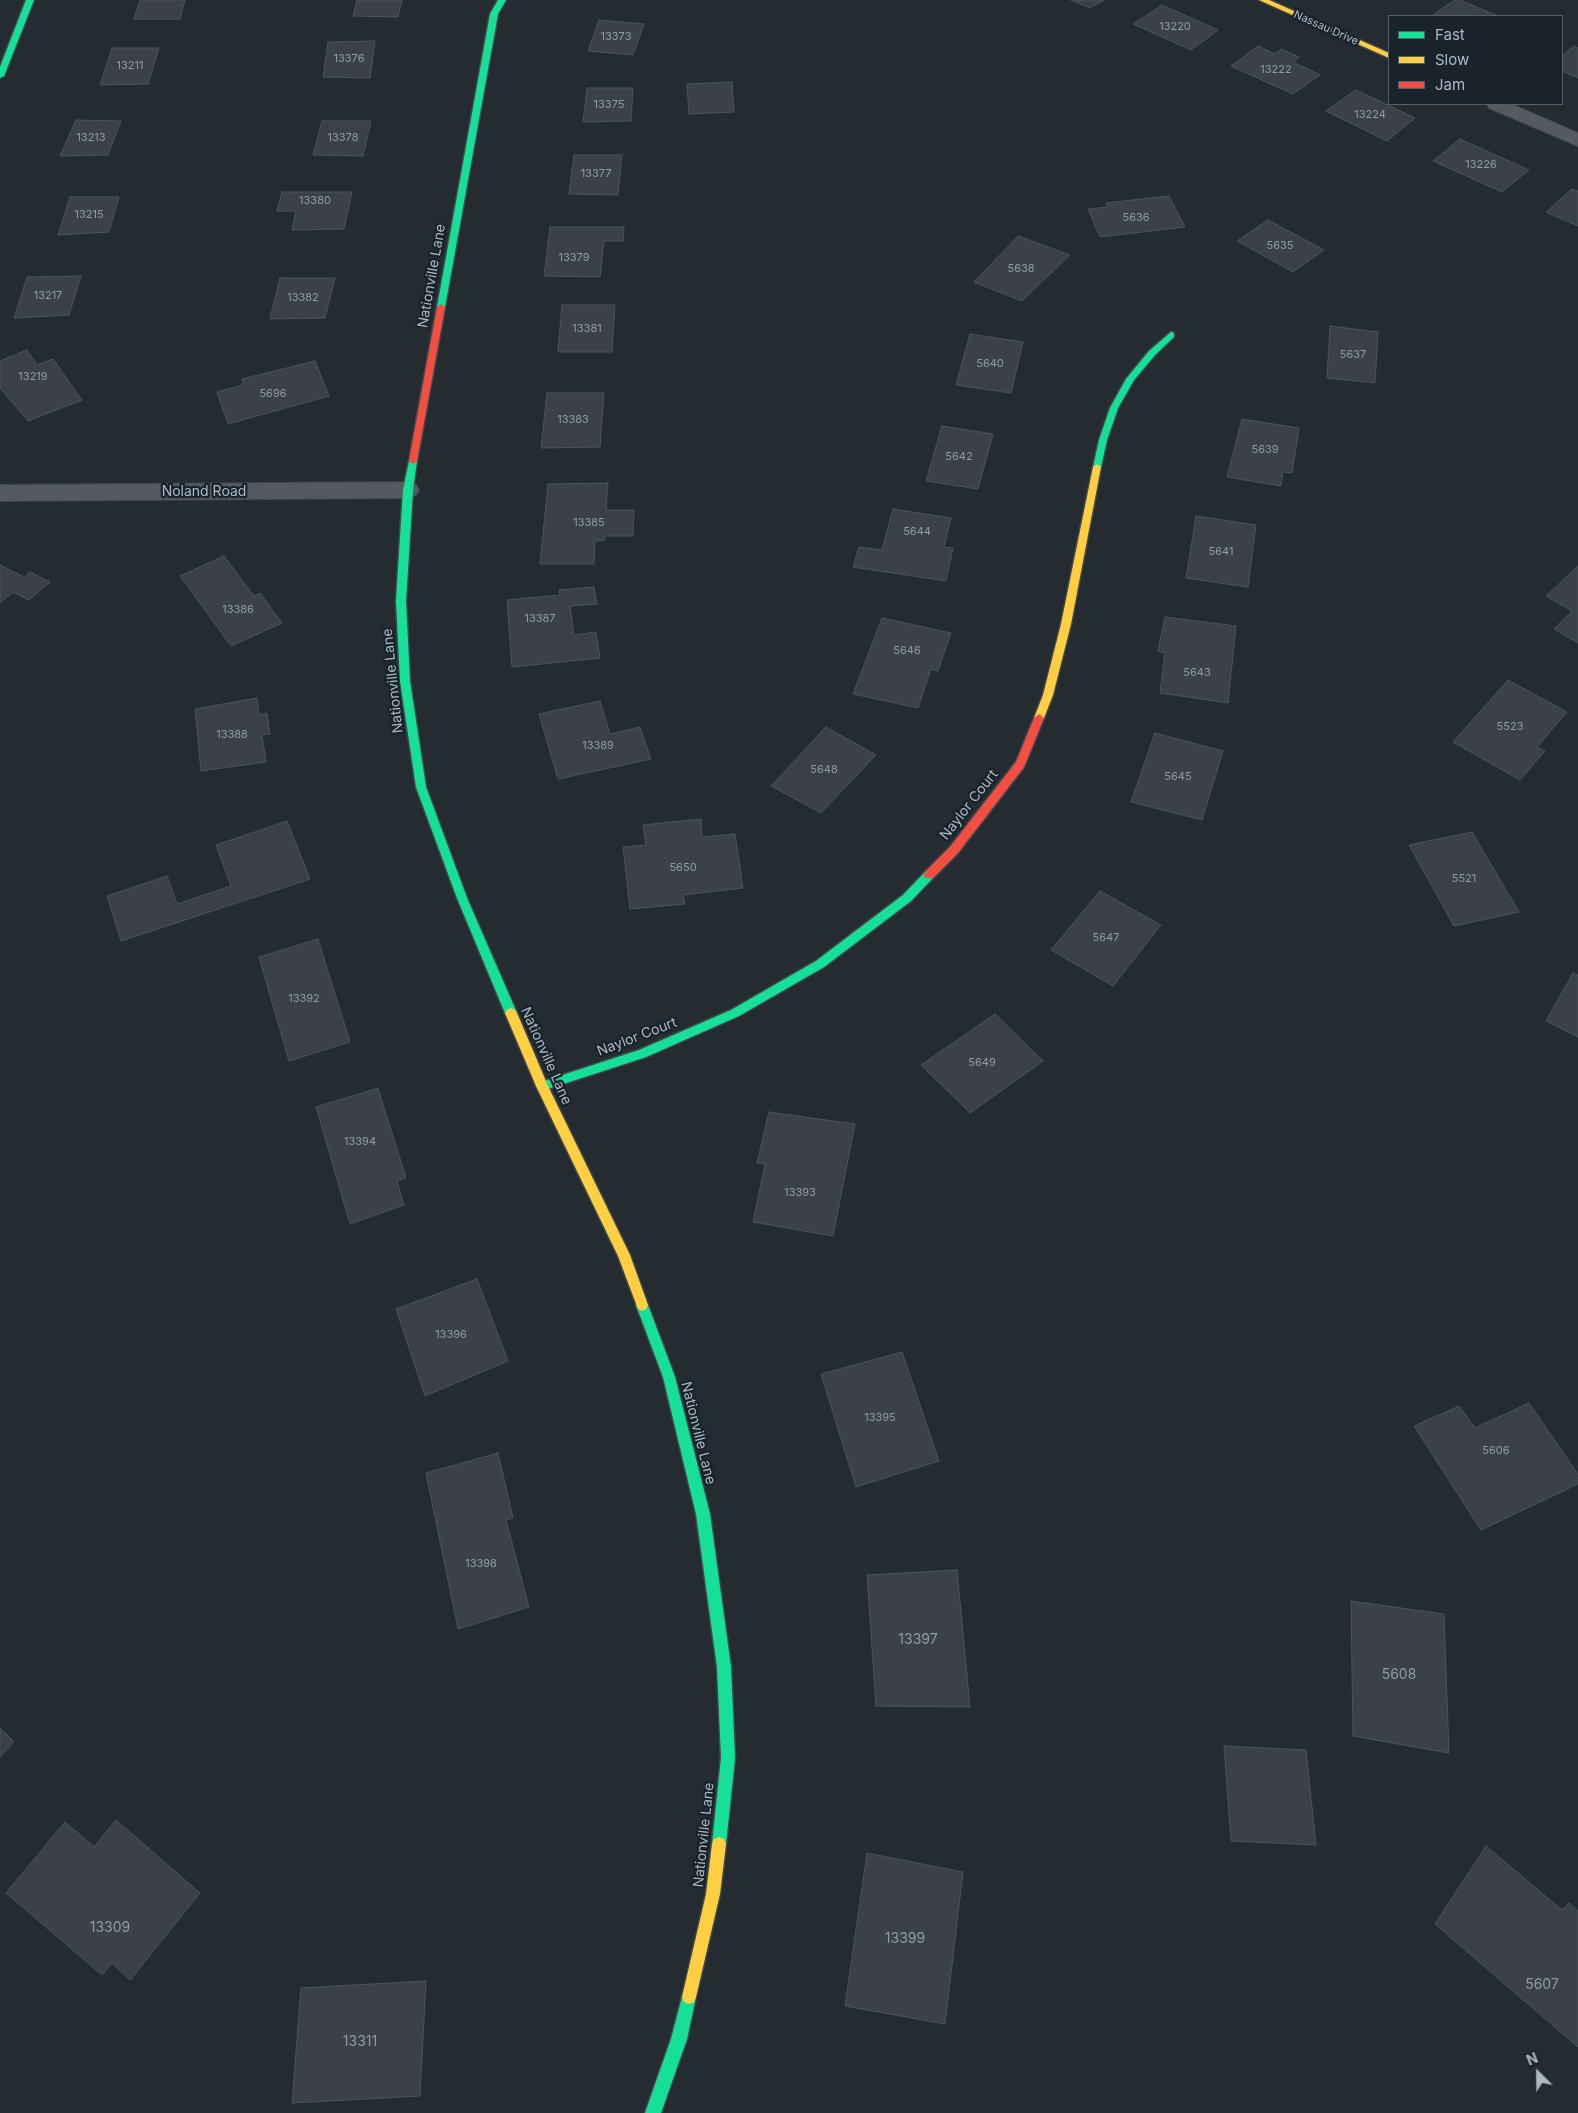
<!DOCTYPE html>
<style>
body{margin:0}
#map{position:relative;width:1578px;height:2113px;overflow:hidden;background:#252c31;font-family:Inter,sans-serif}
canvas{display:block}
.legend{position:absolute;left:1388px;top:15px;width:175px;height:90px;box-sizing:border-box;background:#18232c;border:1px solid #535f69;margin:0;padding:6px 9px;list-style:none;font-size:15px;color:#acb9c5}
.legend li{display:flex;align-items:center;gap:10px;height:25px}
.legend b{width:25px;border:1px solid #535f69}
.north{position:absolute;left:1513px;top:2048px;width:50px;height:50px;-webkit-text-stroke:4px #18232c;paint-order:stroke;rotate:337deg;font-size:14px;font-weight:700;line-height:20px;text-align:center;color:#acb9c5}
.north::after{content:'';display:block;margin:auto;width:18px;height:22px;background:#acb9c5;clip-path:polygon(50% 0,100% 100%,50% 72%,0 100%)}
</style>
<div id="map">
<canvas width="1578" height="2113"></canvas>
<ul class="legend">
<li><b style="height:6px;background:#16e098"></b>Fast</li>
<li><b style="height:6px;background:#ffcf43"></b>Slow</li>
<li><b style="height:6px;background:#f24e42"></b>Jam</li>
</ul>
<div class="north">N</div>
</div>
<script>
const g = document.querySelector('canvas').getContext('2d');
g.lineJoin = 'round';
function paint(path, color) {
  g.fillStyle = color;
  g.fill(path, 'evenodd');
}
function shape(rows) {
  const path = new Path2D();
  for (const r of rows) {
    path.moveTo(r[0], r[1]);
    for (let i = 2; i < r.length; i += 2) path.lineTo(r[i], r[i + 1]);
  }
  return path;
}
function stroke(path, color, width, dash) {
  g.strokeStyle = color;
  g.lineWidth = width;
  g.lineCap = dash ? 'butt' : 'round';
  g.setLineDash(dash || []);
  g.stroke(path);
}
function label(font, color, halo, rows, align = 'center') {
  g.font = font + ' Inter,sans-serif';
  g.lineWidth = 4.5;
  g.setLineDash([]);
  g.textBaseline = 'middle';
  g.strokeStyle = halo;
  g.fillStyle = color;
  for (const [text, x, y, turn = 0] of rows) {
    g.save();
    g.translate(x, y);
    g.rotate((+turn || 0) * Math.PI / 180);
    g.textAlign = isNaN(turn) ? turn : align;
    if (halo) g.strokeText(text, 0, 0);
    g.fillText(text, 0, 0);
    g.restore();
  }
}
const building = shape([
 [140,0,185,0,180,19,134,19,140,0],
 [357,0,402,0,398,17,353,16,357,0],
 [1071,0,1104,0,1090,8,1071,0],
 [1455,0,1460,0,1498,16,1431,16,1455,0],
 [1162,5,1218,30,1191,50,1133,24,1162,5],
 [599,20,644,24,633,55,588,51,599,20],
 [375,41,370,78,323,77,328,42,375,41],
 [1258,46,1275,54,1281,49,1299,57,1293,62,1320,75,1293,94,1231,66,1258,46],
 [1574,46,1578,48,1578,78,1562,71,1562,56,1574,46],
 [112,48,159,48,148,84,100,85,112,48],
 [732,82,734,112,689,114,687,84,732,82],
 [587,88,633,88,631,121,583,122,587,88],
 [1356,90,1415,118,1387,141,1326,111,1356,90],
 [76,120,121,121,108,155,60,156,76,120],
 [322,121,371,121,363,156,313,155,322,121],
 [1460,139,1529,170,1502,192,1433,161,1460,139],
 [574,155,622,155,618,195,569,194,574,155],
 [1572,189,1578,191,1578,226,1546,212,1572,189],
 [282,192,352,192,344,229,292,230,296,211,277,211,282,192],
 [1169,196,1185,227,1100,237,1088,209,1108,207,1106,203,1169,196],
 [70,197,119,197,109,232,58,235,70,197],
 [1268,220,1324,250,1293,272,1237,241,1268,220],
 [550,227,624,227,623,241,604,241,600,277,544,276,550,227],
 [1018,236,1070,255,1022,301,974,282,1018,236],
 [81,276,69,315,14,318,27,277,81,276],
 [280,278,335,278,325,318,270,319,280,278],
 [562,305,615,305,612,352,558,352,562,305],
 [1330,326,1378,332,1375,383,1327,378,1330,326],
 [970,334,1023,342,1011,393,956,385,970,334],
 [27,350,37,365,53,359,82,400,28,421,0,388,0,361,27,350],
 [315,361,329,396,228,424,217,392,243,385,242,379,315,361],
 [547,393,604,393,600,447,541,448,547,393],
 [1242,419,1299,428,1292,473,1283,472,1281,486,1227,477,1242,419],
 [942,426,993,434,978,489,926,481,942,426],
 [608,483,606,510,634,510,633,536,605,536,605,540,595,541,594,564,540,564,548,484,608,483],
 [893,509,951,518,944,547,953,548,946,581,853,567,859,547,882,550,893,509],
 [1196,516,1256,525,1248,587,1186,578,1196,516],
 [224,556,254,596,260,593,282,623,231,646,180,576,224,556],
 [0,565,24,577,30,572,50,582,29,600,13,592,0,603,0,565],
 [1578,566,1578,643,1554,629,1572,611,1546,596,1578,566],
 [594,587,597,604,570,606,574,635,596,632,600,658,512,667,507,600,560,595,559,590,594,587],
 [1165,617,1236,626,1228,703,1160,693,1165,653,1158,651,1165,617],
 [882,618,951,633,938,671,931,669,918,708,853,694,882,618],
 [1508,680,1567,712,1537,747,1545,751,1520,780,1453,742,1508,680],
 [257,698,259,715,267,713,270,734,262,735,266,762,201,771,195,709,257,698],
 [600,701,610,734,640,727,651,759,558,779,539,714,600,701],
 [826,727,876,755,821,813,771,786,826,727],
 [1155,733,1223,751,1202,820,1131,802,1155,733],
 [701,819,702,837,735,834,743,888,683,895,685,904,630,909,623,847,646,845,643,825,701,819],
 [287,821,310,879,121,941,107,896,167,876,177,904,231,886,216,845,287,821],
 [1472,832,1519,912,1454,926,1409,845,1472,832],
 [1100,891,1161,925,1113,986,1051,950,1100,891],
 [318,939,350,1042,289,1061,259,957,318,939],
 [1573,973,1578,975,1578,1037,1546,1021,1573,973],
 [995,1014,1043,1061,970,1113,921,1065,995,1014],
 [378,1088,406,1178,397,1181,404,1205,350,1224,316,1107,378,1088],
 [769,1112,855,1124,833,1236,753,1222,765,1164,757,1163,769,1112],
 [477,1279,508,1361,425,1396,396,1309,477,1279],
 [902,1352,939,1461,856,1487,821,1374,902,1352],
 [1529,1403,1578,1474,1578,1484,1481,1530,1414,1426,1459,1406,1475,1428,1529,1403],
 [498,1453,513,1518,506,1520,529,1607,458,1629,426,1473,498,1453],
 [957,1570,970,1707,876,1706,867,1575,957,1570],
 [1351,1601,1444,1614,1449,1753,1353,1736,1351,1601],
 [0,1728,14,1742,0,1757,0,1728],
 [1224,1746,1306,1750,1316,1845,1231,1841,1224,1746],
 [116,1820,200,1893,130,1980,112,1963,102,1975,6,1893,65,1822,94,1847,116,1820],
 [1486,1846,1562,1910,1569,1903,1578,1911,1578,2047,1435,1924,1486,1846],
 [867,1853,963,1872,945,2024,845,2006,867,1853],
 [426,1981,420,2096,292,2103,301,1988,426,1981]
]);
const street = shape([
 [1487,104,1511,104,1578,133,1578,146,1489,108,1487,104],
 [408,482,416,485,419,490,416,495,408,498,0,501,0,485,408,482]
]);
const fast = shape([
 [26,0,34,0,4,76,0,78,0,67,26,0],
 [498,0,506,0,498,14,445,307,441,310,437,307,490,14,498,0],
 [1171,332,1174,333,1174,337,1155,355,1134,380,1118,408,1107,440,1101,467,1097,470,1094,469,1093,467,1099,440,1110,408,1126,379,1149,351,1171,332],
 [413,458,417,461,413,490,406,601,410,681,426,787,467,898,517,1013,515,1016,511,1018,507,1016,505,1013,457,898,416,787,400,681,396,601,403,490,409,461,413,458],
 [929,871,933,872,934,875,933,878,911,901,824,967,739,1016,646,1057,542,1091,538,1089,536,1086,538,1083,639,1050,731,1010,816,961,903,895,925,872,929,871],
 [642,1299,646,1301,648,1305,675,1377,710,1514,731,1667,735,1758,726,1844,724,1849,719,1851,714,1849,712,1844,721,1758,717,1667,696,1514,663,1377,636,1305,638,1301,642,1299],
 [689,1990,694,1992,696,1997,687,2039,661,2113,645,2113,671,2039,682,1997,684,1992,689,1990]
]);
const slow = shape([
 [1259,0,1269,0,1389,53,1389,58,1259,0],
 [1097,464,1101,467,1071,624,1053,695,1044,718,1039,722,1034,718,1043,695,1061,624,1093,467,1097,464],
 [511,1008,515,1010,517,1013,548,1086,630,1255,648,1305,646,1309,642,1311,638,1309,618,1256,536,1086,505,1013,507,1010,511,1008],
 [719,1837,724,1839,726,1844,720,1894,696,1997,694,2002,689,2004,684,2002,682,1997,706,1894,712,1844,714,1839,719,1837]
]);
const jam = shape([
 [441,304,445,307,417,461,413,464,409,461,437,307,441,304],
 [1039,714,1044,718,1024,767,958,853,933,878,925,878,924,875,925,872,950,847,1016,762,1034,718,1039,714]
]);
const numberNames = [
 ["13220",1175,27],
 ["13373",616,37],
 ["13376",349,59],
 ["13211",130,66],
 ["13222",1276,70],
 ["13375",609,105],
 ["13224",1370,115],
 ["13213",91,138],
 ["13378",343,138],
 ["13226",1481,165],
 ["13377",596,174],
 ["13380",315,201],
 ["13215",89,215],
 ["5636",1136,218],
 ["5635",1280,246],
 ["13379",574,258],
 ["5638",1021,269],
 ["13217",48,296],
 ["13382",303,298],
 ["13381",587,329],
 ["5637",1353,355],
 ["5640",990,364],
 ["13219",33,377],
 ["5696",273,394],
 ["13383",573,420],
 ["5639",1265,450],
 ["5642",959,457],
 ["13385",589,523],
 ["5644",917,532],
 ["5641",1221,552],
 ["13386",238,610],
 ["13387",540,619],
 ["5646",907,651],
 ["5643",1197,673],
 ["5523",1510,727],
 ["13388",232,735],
 ["13389",598,746],
 ["5648",824,770],
 ["5645",1178,777],
 ["5650",683,868],
 ["5521",1464,879],
 ["5647",1106,938],
 ["13392",304,999],
 ["5649",982,1063],
 ["13394",360,1142],
 ["13393",800,1193],
 ["13396",451,1335],
 ["13395",880,1418],
 ["5606",1496,1451],
 ["13398",481,1564]
];
const farStreetnames = [
 ["Nassau Drive",1326,28,24]
];
const streetNames = [
 ["Nationville Lane",432,276,-80],
 ["Noland Road",204,492],
 ["Nationville Lane",393,681,-96],
 ["Naylor Court",969,805,-52],
 ["Naylor Court",637,1037,-21],
 ["Nationville Lane",546,1056,66],
 ["Nationville Lane",698,1433,76],
 ["Nationville Lane",704,1835,-84]
];
const nearNumbernames = [
 ["13397",918,1640],
 ["5608",1399,1675],
 ["13309",110,1928],
 ["13399",905,1939],
 ["5607",1542,1985],
 ["13311",360,2042]
];
paint(building, '#3b4146');
stroke(building, '#4b545a', 1);
stroke(street, '#42484c', 2);
stroke(fast, '#42484c', 3);
stroke(slow, '#42484c', 3);
stroke(jam, '#42484c', 3);
paint(street, '#545a60');
paint(fast, '#16e098');
paint(slow, '#ffcf43');
paint(jam, '#f24e42');
label('11px', '#909ba5', null, numberNames);
label('11px', '#acb9c5', '#18232c', farStreetnames);
label('14px', '#acb9c5', '#18232c', streetNames);
label('14px', '#909ba5', null, nearNumbernames);
</script>
